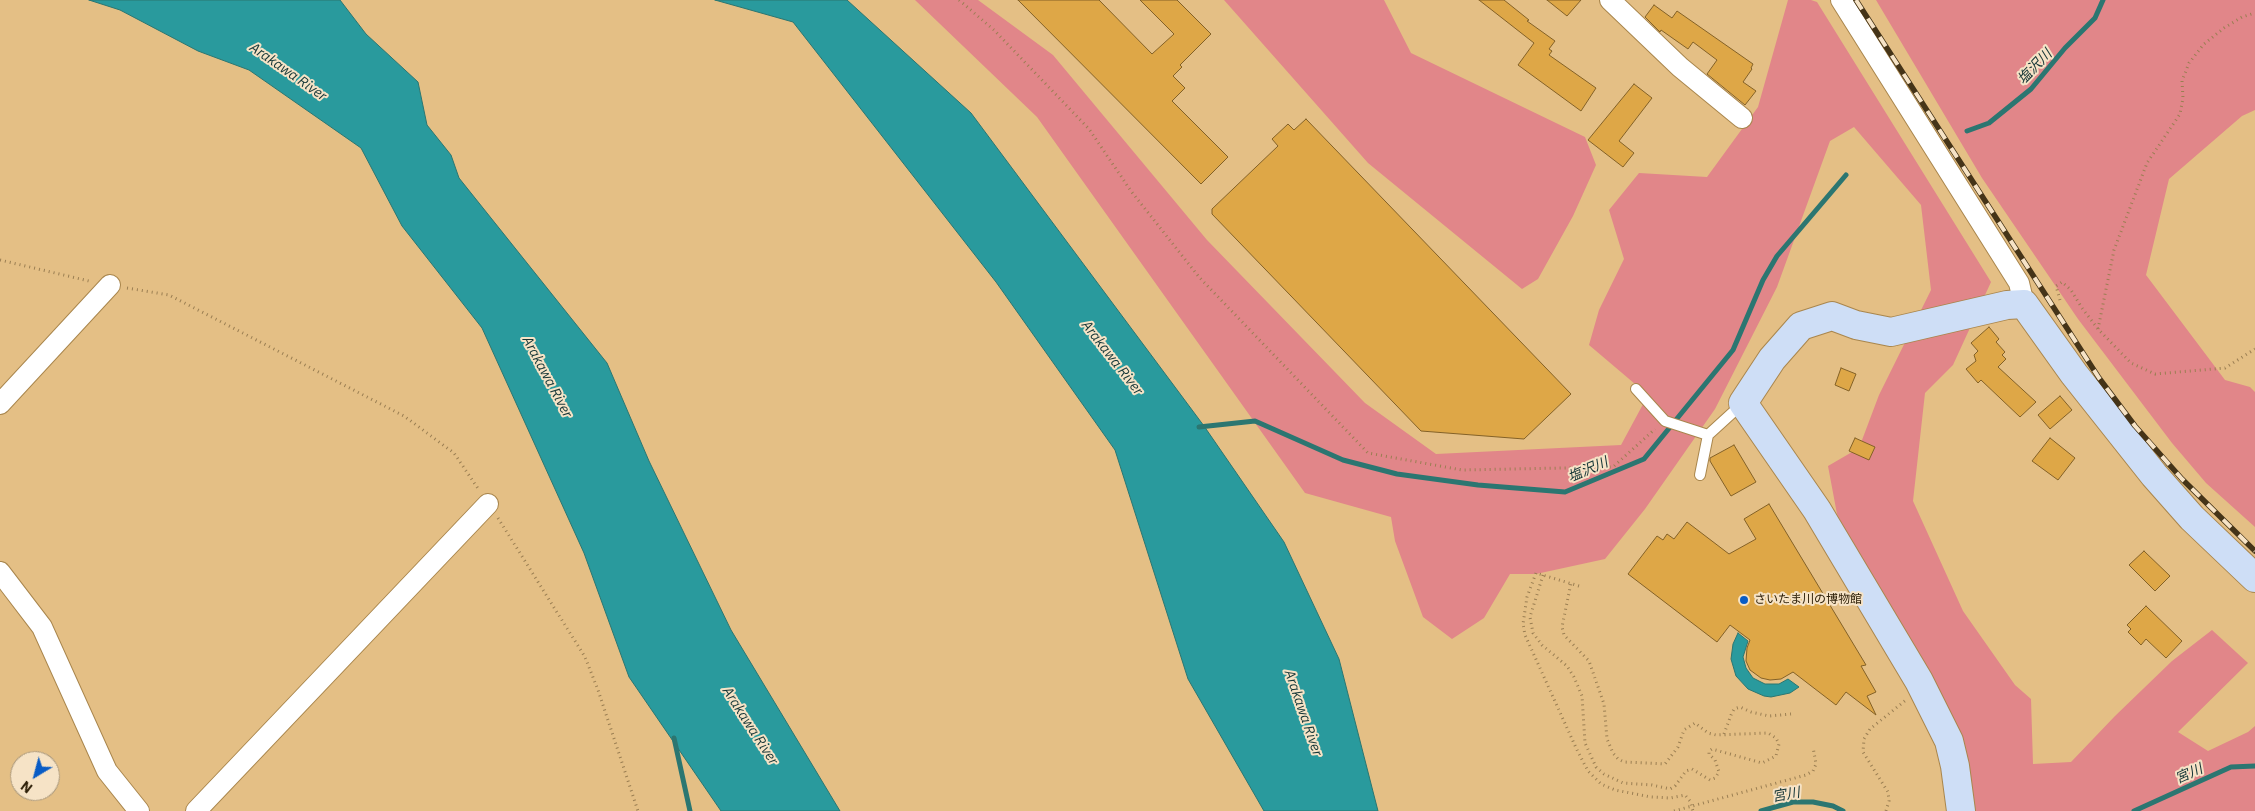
<!DOCTYPE html>
<meta charset="utf-8">
<style>
body{margin:0}
#map{position:relative;width:2255px;height:811px;overflow:hidden;background:#e4bf85;font-family:"IBM Plex Sans",sans-serif}
canvas{display:block}
.north{position:absolute;left:10px;top:751px;width:50px;height:50px;box-sizing:border-box;background:#f6e3c6;border:1px solid #a6957a;border-radius:50%;rotate:217deg;font-size:14px;font-weight:700;line-height:20px;text-align:center;color:#2f2109}
.north::after{content:'';display:block;margin:auto;width:18px;height:22px;background:#095cc5;clip-path:polygon(50% 0,100% 100%,50% 72%,0 100%)}
</style>
<div id="map">
<canvas width="2255" height="811"></canvas>
<div class="north">N</div>
</div>
<script>
const g = document.querySelector('canvas').getContext('2d');
g.lineJoin = 'round';
function paint(path, color) {
  g.fillStyle = color;
  g.fill(path, 'evenodd');
}
function shape(rows) {
  const path = new Path2D();
  for (const r of rows) {
    path.moveTo(r[0], r[1]);
    for (let i = 2; i < r.length; i += 2) path.lineTo(r[i], r[i + 1]);
  }
  return path;
}
function stroke(path, color, width, dash) {
  g.strokeStyle = color;
  g.lineWidth = width;
  g.lineCap = dash ? 'butt' : 'round';
  g.setLineDash(dash || []);
  g.stroke(path);
}
function label(font, color, halo, rows, align = 'center') {
  g.font = font + ' "IBM Plex Sans","Noto Sans JP",sans-serif';
  g.lineWidth = 4;
  g.setLineDash([]);
  g.textBaseline = 'middle';
  g.strokeStyle = halo;
  g.fillStyle = color;
  for (const [text, x, y, turn = 0] of rows) {
    g.save();
    g.translate(x, y);
    g.rotate((+turn || 0) * Math.PI / 180);
    g.textAlign = isNaN(turn) ? turn : align;
    if (halo) g.strokeText(text, 0, 0);
    g.fillText(text, 0, 0);
    g.restore();
  }
}
const green = shape([
 [915,0,978,0,1053,55,1207,240,1365,403,1436,454,1621,445,1648,395,1589,345,1599,310,1624,259,1609,210,1639,173,1707,177,1758,107,1788,0,1811,0,1817,2,1991,282,1953,365,1925,393,1913,501,1963,611,2015,685,2031,699,2033,764,2071,762,2115,716,2172,661,2212,630,2248,663,2178,732,2208,751,2248,732,2255,726,2255,811,1970,811,1963,763,1837,514,1828,466,1859,448,1879,395,1931,290,1921,205,1854,127,1830,141,1777,287,1715,409,1645,509,1605,559,1536,574,1510,574,1484,618,1452,639,1423,617,1395,541,1391,517,1305,493,1037,117],
 [1224,0,1384,0,1411,53,1585,137,1596,165,1573,216,1538,279,1522,289,1368,163],
 [1876,0,2255,0,2255,110,2242,116,2169,179,2146,275,2225,380,2250,387,2255,392,2255,527,2206,483,2172,443,2078,319,1982,178]
]);
const water = shape([
 [89,0,340,0,366,34,418,82,427,125,451,155,459,178,607,363,649,461,731,630,840,811,721,811,629,677,584,553,482,328,402,226,361,148,249,70,198,51,120,10,89,0],
 [715,0,847,0,971,113,1204,426,1284,542,1339,659,1378,811,1264,811,1188,679,1115,450,996,282,793,22,715,0],
 [1738,633,1748,641,1743,657,1746,668,1753,678,1765,684,1779,684,1788,679,1799,687,1790,693,1771,697,1764,696,1748,689,1736,676,1731,659,1733,644,1738,633]
]);
const stream = shape([
 [1967,131,1989,123,2031,89,2065,48,2095,18,2103,0],
 [1199,427,1255,421,1343,460,1397,474,1478,485,1565,492,1644,459,1733,350,1763,280,1777,256,1846,175],
 [674,738,690,811],
 [1761,811,1793,802,1813,802,1833,806,1843,811],
 [2134,811,2231,767,2255,766]
]);
const building = shape([
 [1018,0,1099,0,1152,54,1174,34,1140,0,1177,0,1211,34,1180,65,1182,67,1173,76,1185,88,1172,101,1228,157,1201,184,1018,0],
 [1479,0,1504,0,1529,20,1527,21,1555,41,1549,49,1552,51,1549,55,1596,88,1581,111,1518,65,1534,43,1479,0],
 [1547,0,1581,0,1567,16,1547,0],
 [1654,5,1672,18,1677,11,1753,64,1751,68,1752,69,1743,82,1756,91,1745,105,1707,74,1717,60,1693,42,1688,49,1661,30,1660,32,1645,17,1654,5],
 [1634,84,1652,98,1619,141,1634,153,1623,167,1588,140,1634,84],
 [1306,119,1571,394,1524,439,1421,431,1212,214,1212,209,1278,146,1272,139,1288,124,1294,130,1306,119],
 [1989,327,1999,339,1996,342,2005,352,2002,355,2006,359,1998,367,2036,402,2020,417,1981,380,1978,383,1966,369,1976,361,1974,355,1978,351,1971,343,1989,327],
 [1841,368,1856,374,1849,391,1835,385,1841,368],
 [2060,396,2072,410,2050,429,2038,415,2060,396],
 [1855,438,1875,447,1869,460,1849,451,1855,438],
 [2050,438,2075,458,2058,480,2032,461,2050,438],
 [1734,445,1756,482,1731,496,1710,461,1710,458,1734,445],
 [1769,504,1866,665,1861,666,1876,692,1867,696,1876,715,1846,692,1836,705,1793,672,1781,679,1770,680,1761,678,1750,670,1746,661,1747,648,1750,640,1730,625,1717,642,1628,574,1657,536,1663,540,1667,534,1674,539,1687,522,1729,554,1756,539,1744,519,1769,504],
 [2144,551,2170,576,2155,591,2129,565,2144,551],
 [2146,606,2182,641,2166,658,2146,639,2141,645,2128,632,2131,629,2127,625,2146,606]
]);
const path = shape([
 [959,0,994,30,1089,129,1131,191,1199,277,1368,453,1462,470,1613,467,1655,429],
 [0,260,89,281],
 [127,288,169,295,404,416,454,453,479,490],
 [2060,300,2056,286,2062,282,2071,290,2082,308,2098,329,2131,363,2155,374,2225,368,2255,349],
 [2098,329,2114,250,2147,163,2180,114,2183,98,2182,81,2189,63,2204,44,2224,28,2242,17,2255,13],
 [498,518,585,657,598,690,638,811],
 [1543,575,1530,617,1533,633,1542,645,1567,666,1574,677,1582,696,1585,743,1596,767,1604,774,1623,783,1652,785,1670,789,1675,786,1686,771,1692,769,1710,780,1715,778,1719,772,1715,760,1709,754,1709,751,1712,749,1762,763,1776,756,1779,744,1776,738,1768,733,1716,735,1708,733,1695,723,1684,730,1678,747,1665,764,1624,762,1618,759,1613,753,1607,739,1604,704,1589,661,1564,635,1562,627,1571,583],
 [1579,586,1536,573,1527,597,1523,624,1525,635,1577,750,1588,771,1601,784,1615,790,1651,797,1670,798,1685,795,1690,801,1693,811],
 [1724,734,1731,715,1734,709,1740,707,1751,712,1769,716,1791,714],
 [1674,811,1806,775,1813,771,1816,764,1813,747],
 [1886,811,1889,801,1888,792,1863,752,1864,739,1870,729,1906,700]
]);
const lane = shape([
 [1636,389,1665,421,1708,435],
 [1700,475,1708,435,1742,404]
]);
const street = shape([
 [1610,0,1680,67,1742,118],
 [1841,0,2019,283,2024,304],
 [0,404,110,285],
 [0,572,42,627,107,771,139,811],
 [196,811,488,504]
]);
const secondary = shape([
 [1961,811,1955,766,1949,741,1919,681,1817,510,1743,403,1772,359,1801,326,1832,316,1856,325,1891,332,2007,305,2024,304,2074,374,2154,475,2192,518,2255,578]
]);
const rail = shape([
 [1856,0,2099,378,2135,426,2182,479,2255,551]
]);
const markers = [
 [1744,600,5,"#095cc5"]
];
const poiNames = [
 ["さいたま川の博物館",1754,600]
];
const waterNames = [
 ["塩沢川",2035,67,-46],
 ["Arakawa River",288,72,35],
 ["Arakawa River",1112,358,52],
 ["Arakawa River",547,377,62],
 ["塩沢川",1588,470,-23],
 ["Arakawa River",1303,713,71],
 ["Arakawa River",750,726,57],
 ["宮川",2189,774,-24],
 ["宮川",1786,795,-10]
];
paint(green, '#e18689');
paint(water, '#299a9d');
stroke(water, '#2b7671', 1);
stroke(stream, '#2b7671', 5);
paint(building, '#dea747');
stroke(building, '#836127', 1);
stroke(lane, '#a9864d', 12);
stroke(street, '#a9864d', 22);
stroke(secondary, '#a9864d', 30);
stroke(path, '#9a7e52', 3, [1, 4]);
stroke(lane, '#fff', 10);
stroke(street, '#fff', 20);
stroke(secondary, '#cedef6', 28);
stroke(rail, '#453418', 5.5);
stroke(rail, '#f6e3c6', 4, [11]);
for (const [x, y, r, color] of markers) {
  const dot = new Path2D();
  dot.arc(x, y, r, 0, 2 * Math.PI);
  g.fillStyle = color;
  g.fill(dot);
  stroke(dot, '#f6e3c6', 2);
}
label('12px', '#2f2109', '#f6e3c6', poiNames, 'left');
label('italic 14px', '#153637', '#f6e3c6', waterNames);
</script>
